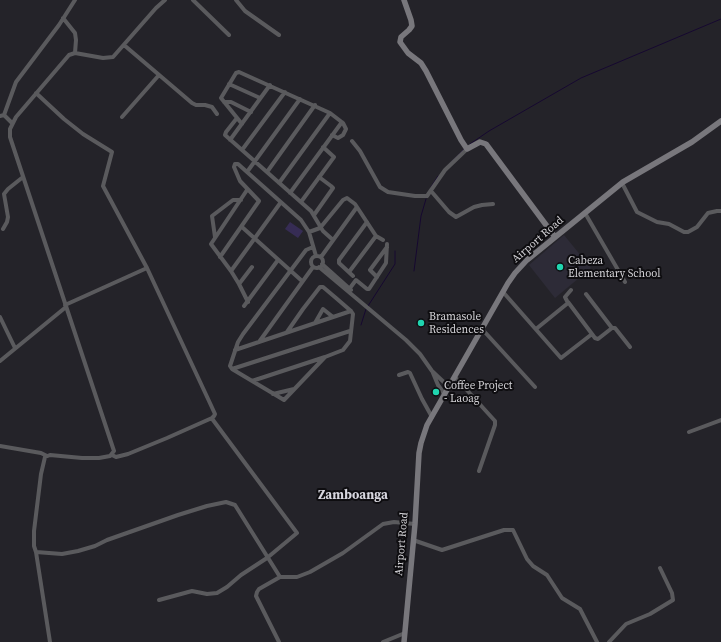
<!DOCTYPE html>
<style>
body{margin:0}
canvas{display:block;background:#242329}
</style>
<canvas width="721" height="642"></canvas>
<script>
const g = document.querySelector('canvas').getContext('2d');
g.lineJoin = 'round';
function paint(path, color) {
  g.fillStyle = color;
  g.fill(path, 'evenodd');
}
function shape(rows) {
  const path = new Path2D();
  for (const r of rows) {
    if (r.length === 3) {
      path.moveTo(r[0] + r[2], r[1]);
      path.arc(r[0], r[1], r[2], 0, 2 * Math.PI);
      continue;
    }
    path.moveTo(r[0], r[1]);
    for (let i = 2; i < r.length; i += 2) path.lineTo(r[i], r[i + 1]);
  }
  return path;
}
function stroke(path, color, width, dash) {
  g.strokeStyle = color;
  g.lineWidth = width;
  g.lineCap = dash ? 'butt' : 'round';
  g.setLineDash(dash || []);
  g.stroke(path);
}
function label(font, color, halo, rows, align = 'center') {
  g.font = font + ' "Source Serif 4",serif';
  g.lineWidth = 4;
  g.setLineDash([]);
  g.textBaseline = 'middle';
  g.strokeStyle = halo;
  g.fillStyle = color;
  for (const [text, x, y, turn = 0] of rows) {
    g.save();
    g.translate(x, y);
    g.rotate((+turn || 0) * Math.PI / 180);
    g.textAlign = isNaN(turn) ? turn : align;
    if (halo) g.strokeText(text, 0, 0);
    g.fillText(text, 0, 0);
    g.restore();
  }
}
const built = shape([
 [564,235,591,268,555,298,529,265]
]);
const green = shape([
 [290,222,303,231,298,238,285,229]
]);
const stream = shape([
 [470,144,489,131,581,78,721,19],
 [447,166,464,149],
 [431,187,438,176],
 [414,271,421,216,426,199],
 [368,306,395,264,395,251],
 [361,325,366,309]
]);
const street = shape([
 [165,0,156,8,113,57,103,58,75,53,69,55,16,117,10,129,10,137,114,451,110,456,99,458,82,458,50,455,45,457,41,474,34,531,34,546,36,552,62,554,78,551,95,546,107,540,178,515,207,506,226,502,235,505,280,577],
 [193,0,229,35],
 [236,0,245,11,279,35],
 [63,18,75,33,76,40,75,53],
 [124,45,192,103,196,105,205,105,212,107,217,114],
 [229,84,260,98],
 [36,93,64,119,83,134,112,152,103,186,147,268,65,305],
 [224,102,231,102,251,112],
 [4,115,16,82,59,25,75,0],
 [0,116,4,115,12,123],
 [122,117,159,75],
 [237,118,226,132,225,135,311,211,323,231,333,240],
 [242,124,221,98,236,73,239,72,330,113,343,123,346,129,343,135,338,138,332,135],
 [230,140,270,85],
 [352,141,360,151,380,187,388,192,415,196,427,196,445,170,467,149],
 [242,150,285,92],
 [247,172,300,99],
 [267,172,315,105],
 [279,183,330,113],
 [622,183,637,212,657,222,669,224,684,232,688,232,697,227,708,213,717,211,721,211],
 [247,190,211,244,231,271,239,284,248,302],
 [431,191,449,212,456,217,474,207,482,205,493,204],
 [290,193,342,122],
 [301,202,334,157,323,147],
 [585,213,625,282],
 [314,215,333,188,331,186,319,177],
 [242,227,302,281],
 [3,229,7,222,8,217,4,194,8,189,23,177],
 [309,232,320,228,343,200,347,198,355,204,376,236,383,240],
 [215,237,212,216,233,200,241,200],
 [313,247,306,250,243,334,238,342,230,366,232,369,284,400,325,357],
 [317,262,6],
 [220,257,259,201,240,181,234,167,235,164,238,164,301,220,309,232,316,256],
 [321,257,357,207],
 [322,264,351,290],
 [319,267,406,340,420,354,432,371,449,387],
 [147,268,209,401,215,414,214,416,212,418,213,420,297,533,267,558,241,575,227,587,217,593,207,594,192,591,159,600],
 [231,271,281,202],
 [349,272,376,236],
 [353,276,339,263,339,260,367,222],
 [377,277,370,270,387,247],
 [239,284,252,267],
 [350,288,356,280,367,289,369,289,386,263,387,244],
 [503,292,561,358,592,334],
 [586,294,612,328,615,328,630,347],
 [568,302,595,338,598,339,612,328],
 [244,306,278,260],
 [0,317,15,348],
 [315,323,323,309,333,317],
 [482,329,535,387],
 [536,329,568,303,565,297,571,290],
 [259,342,313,267],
 [235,350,351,311],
 [0,361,66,307],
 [232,369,350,331],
 [433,373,438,385,445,395],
 [399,375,408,372,410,373,422,399,432,417],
 [455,377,495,421,495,425,479,471],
 [252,381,325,357,343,350,350,341,353,314,351,311,336,298,323,287,320,287,303,309,287,332],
 [273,394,294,389],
 [689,432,721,420],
 [0,446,41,453,47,456],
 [112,455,116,457,128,454,167,438,212,418],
 [413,540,442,550,504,530,513,530,527,559,533,566,547,575,562,598,580,609,597,642],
 [36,552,50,642],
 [279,642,256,596,257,592,259,589,280,577,297,577,310,572,343,553,383,524,394,522,415,524],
 [383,642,405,633],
 [609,642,626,624,650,614,673,600,672,593,660,568]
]);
const secondary = shape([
 [404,0,411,20,412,26,409,30,401,37,400,42,408,53,421,63,426,71,461,140,467,149,480,142,486,144,555,237],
 [404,642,415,524,419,453,421,443,427,425,508,283,515,273,527,260,623,182,692,142,721,121]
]);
const markers = [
 [560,267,4,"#20d5b0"],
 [421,323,4,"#20d5b0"],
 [436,392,4,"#20d5b0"]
];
const streetNames = [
 ["Airport Road",538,240,-41],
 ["Airport Road",402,544,-85]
];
const poiNames = [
 ["Cabeza",568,261],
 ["Elementary School",568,274],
 ["Bramasole",429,317],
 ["Residences",429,330],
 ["Coffee Project",444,386],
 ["- Laoag",444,399]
];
const quarterNames = [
 ["Zamboanga",353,496]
];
paint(built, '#2d2b37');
paint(green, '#362c54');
stroke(stream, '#160830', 1);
stroke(street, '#5a5a5d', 4);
stroke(secondary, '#78777c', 5.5);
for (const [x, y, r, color] of markers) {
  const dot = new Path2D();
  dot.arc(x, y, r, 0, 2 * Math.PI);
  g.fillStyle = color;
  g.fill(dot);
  stroke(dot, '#0e0d10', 1.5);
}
label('11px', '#d3d2d6', '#0e0d10', streetNames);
label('11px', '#d3d2d6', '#0e0d10', poiNames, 'left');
label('bold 13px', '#d8d7df', '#0e0d10', quarterNames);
</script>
